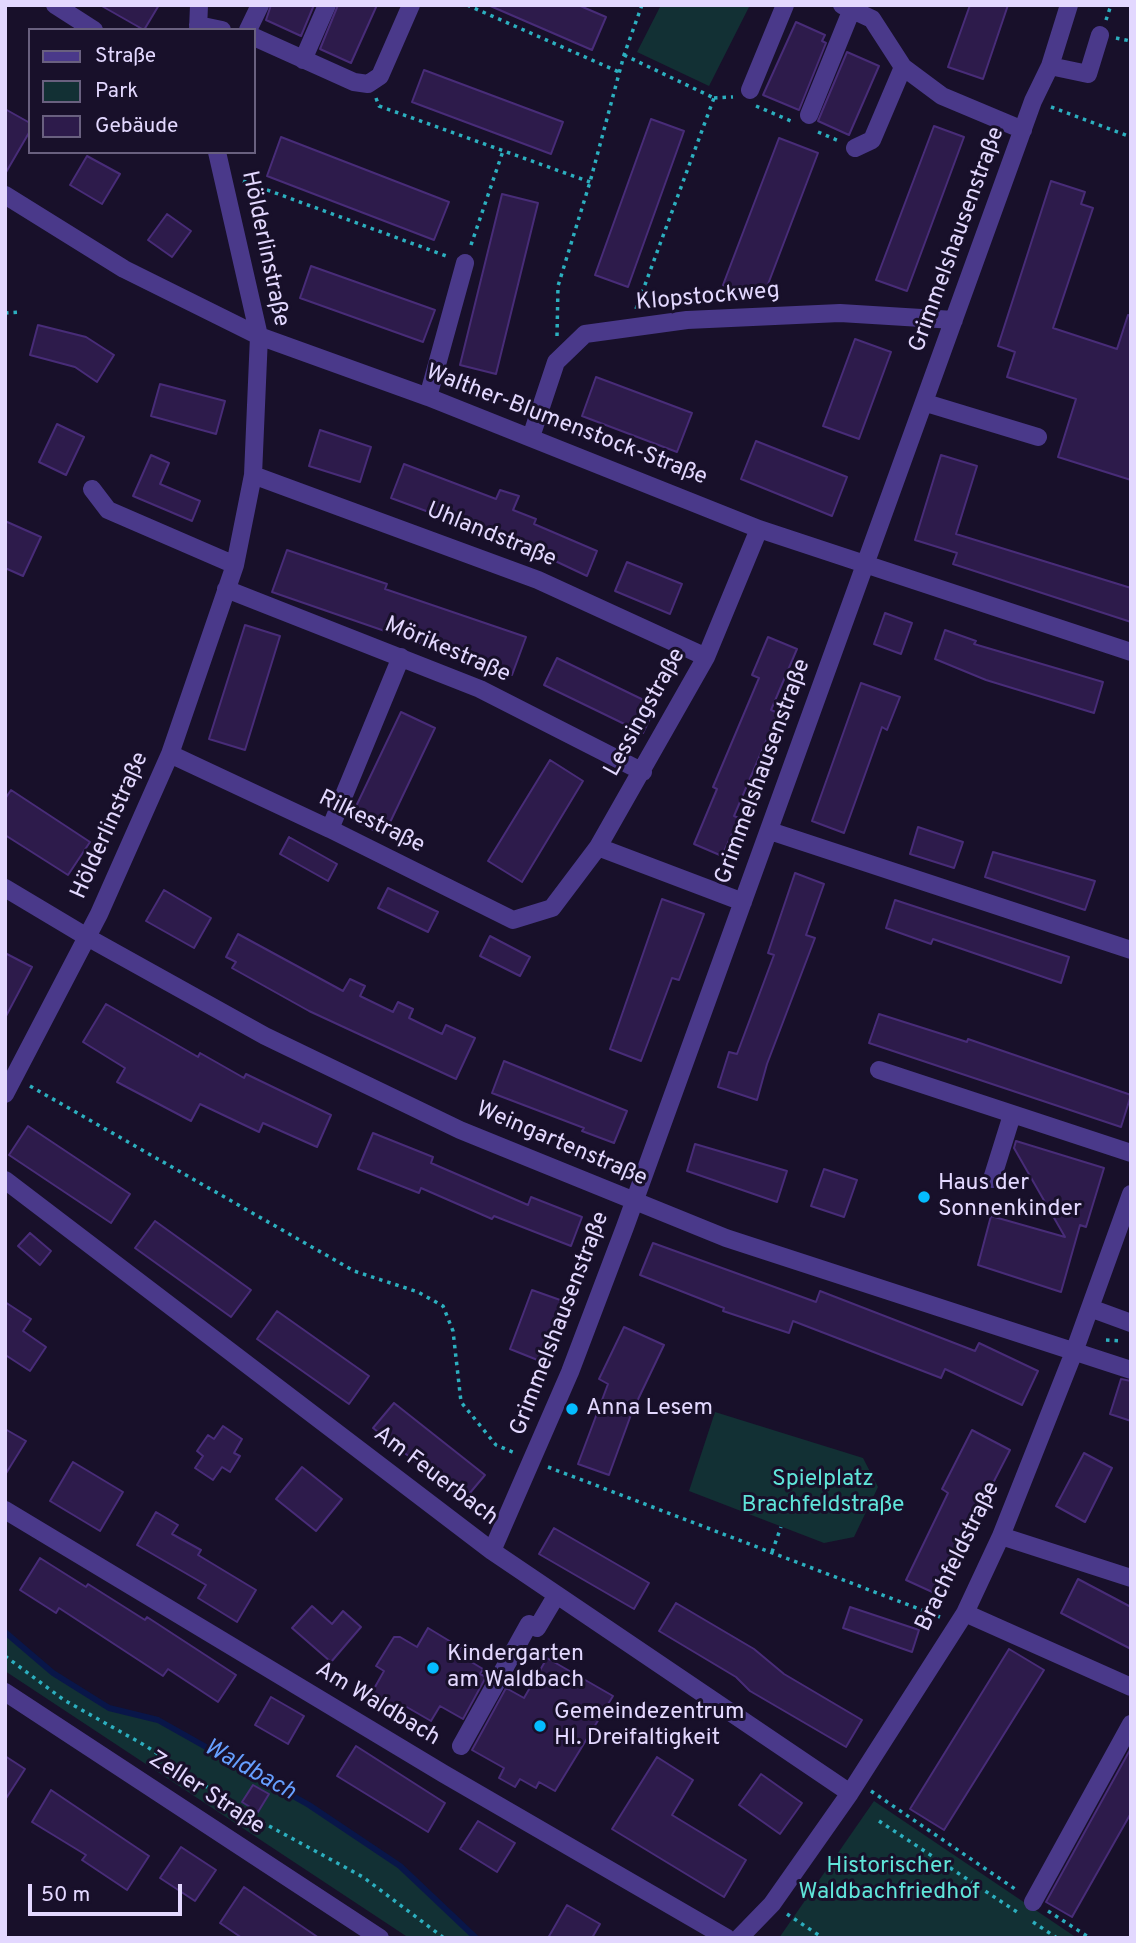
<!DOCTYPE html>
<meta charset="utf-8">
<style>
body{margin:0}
#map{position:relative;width:1136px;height:1943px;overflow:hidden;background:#18102a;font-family:Overpass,sans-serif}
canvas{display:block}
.frame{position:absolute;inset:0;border:7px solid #e3d8ff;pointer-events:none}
.legend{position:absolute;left:28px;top:28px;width:228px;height:126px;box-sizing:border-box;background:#18102a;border:2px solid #69607f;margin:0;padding:9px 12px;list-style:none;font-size:21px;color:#e3d8ff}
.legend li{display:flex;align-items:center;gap:14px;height:35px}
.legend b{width:35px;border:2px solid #69607f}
.scale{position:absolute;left:28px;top:1884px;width:154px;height:32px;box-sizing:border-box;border:4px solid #e3d8ff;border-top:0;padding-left:9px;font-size:21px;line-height:24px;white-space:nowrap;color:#e3d8ff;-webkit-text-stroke:5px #18102a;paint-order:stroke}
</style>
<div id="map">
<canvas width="1136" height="1943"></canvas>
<div class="frame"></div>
<ul class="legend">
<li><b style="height:9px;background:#4a398a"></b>Straße</li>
<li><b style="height:19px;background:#123034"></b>Park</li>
<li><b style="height:19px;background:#2d1b4b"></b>Gebäude</li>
</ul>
<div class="scale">50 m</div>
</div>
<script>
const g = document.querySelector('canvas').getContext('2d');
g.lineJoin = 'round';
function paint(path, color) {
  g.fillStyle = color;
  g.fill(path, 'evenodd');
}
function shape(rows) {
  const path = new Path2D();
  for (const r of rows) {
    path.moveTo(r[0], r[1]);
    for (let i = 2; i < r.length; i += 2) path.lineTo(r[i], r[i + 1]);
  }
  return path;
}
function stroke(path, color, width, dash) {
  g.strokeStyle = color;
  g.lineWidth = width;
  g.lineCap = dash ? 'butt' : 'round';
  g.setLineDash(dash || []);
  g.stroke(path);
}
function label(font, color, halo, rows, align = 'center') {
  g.font = font + ' Overpass,sans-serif';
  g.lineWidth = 6;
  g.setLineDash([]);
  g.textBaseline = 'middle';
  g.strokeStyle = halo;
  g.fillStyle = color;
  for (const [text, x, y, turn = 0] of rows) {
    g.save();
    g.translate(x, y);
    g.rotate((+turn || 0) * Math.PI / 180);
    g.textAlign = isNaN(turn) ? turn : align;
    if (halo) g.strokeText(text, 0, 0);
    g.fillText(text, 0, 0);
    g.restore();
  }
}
const green = shape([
 [661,5,750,5,709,86,637,52],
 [715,1412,863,1458,878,1487,854,1537,824,1543,689,1491],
 [5,1632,53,1673,109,1708,158,1720,309,1805,400,1866,476,1938,409,1938,5,1671],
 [874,1801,1077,1938,779,1938]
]);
const stream = shape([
 [5,1632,53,1673,109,1708,158,1720,309,1805,400,1866,476,1938]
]);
const building = shape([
 [100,5,159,5,144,30,100,5],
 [271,5,314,5,301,36,266,20,271,5],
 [338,5,377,5,351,63,320,49,338,5],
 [488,5,578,5,606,17,592,50,488,5],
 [970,5,1008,5,983,79,948,67,970,5],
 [796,22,825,35,822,41,826,43,799,110,763,95,796,22],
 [847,52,879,66,849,135,818,121,847,52],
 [424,70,563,122,551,154,412,102,424,70],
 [5,109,30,123,30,131,5,174,5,109],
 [651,119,684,131,628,287,595,275,651,119],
 [934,126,964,137,907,291,876,280,934,126],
 [281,137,449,202,434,240,267,176,281,137],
 [779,138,818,153,762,300,723,285,779,138],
 [87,156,120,174,102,204,70,185,87,156],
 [1051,181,1085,192,1081,204,1093,208,1053,328,1117,349,1128,315,1131,316,1131,480,1058,457,1076,399,1007,377,1015,352,998,346,1051,181],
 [502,194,538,203,496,374,460,365,502,194],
 [167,214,191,231,172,257,148,240,167,214],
 [311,266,435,310,423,342,300,298,311,266],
 [38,325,86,337,114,355,97,382,75,367,30,355,38,325],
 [855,339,891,352,859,439,823,426,855,339],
 [596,377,692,413,677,452,582,416,596,377],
 [160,384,225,401,216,434,151,416,160,384],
 [57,424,84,437,66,475,39,462,57,424],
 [320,430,371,447,360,482,309,466,320,430],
 [756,441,847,477,832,516,741,479,756,441],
 [151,455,169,463,160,484,200,501,192,521,133,496,151,455],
 [941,455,977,466,956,534,1131,588,1131,622,953,564,957,553,915,540,941,455],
 [404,464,496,499,500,490,519,496,513,510,536,519,534,524,597,551,587,576,534,551,391,498,404,464],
 [5,521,41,537,23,576,5,568,5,521],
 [287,550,387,584,385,589,526,637,512,675,272,592,287,550],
 [627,562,682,584,670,614,615,591,627,562],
 [885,613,912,623,901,654,874,644,885,613],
 [245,625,280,636,245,750,209,739,245,625],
 [945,630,976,641,974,644,1103,682,1094,713,986,680,935,659,945,630],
 [768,637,797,649,771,710,778,713,734,816,739,818,722,856,694,844,717,789,713,787,759,678,752,675,768,637],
 [557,658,656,706,643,733,544,685,557,658],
 [861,683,900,697,887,730,882,727,844,833,812,821,861,683],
 [401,712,435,728,384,835,350,819,401,712],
 [550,760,583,781,522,882,488,861,550,760],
 [11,790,90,842,68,875,5,835,5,799,11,790],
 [918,827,963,842,954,868,910,854,918,827],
 [289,837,337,864,328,881,280,854,289,837],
 [993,852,1095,881,1085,910,985,877,993,852],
 [795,873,824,884,806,935,815,938,767,1064,757,1100,718,1087,729,1052,737,1054,774,955,768,953,795,873],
 [388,888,438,912,428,932,378,908,388,888],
 [164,890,211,918,194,948,146,921,164,890],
 [662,899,704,914,679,980,672,978,641,1061,610,1049,662,899],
 [895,900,1069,957,1061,983,933,939,931,944,886,928,895,900],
 [238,934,343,991,350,979,365,986,360,996,393,1012,398,1002,413,1009,409,1018,442,1034,446,1025,475,1038,456,1079,309,1011,232,968,236,962,226,957,238,934],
 [490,936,530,957,520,976,480,956,490,936],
 [5,953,32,967,5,1018,5,953],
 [106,1004,198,1057,200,1053,244,1078,246,1074,331,1115,317,1147,263,1123,259,1132,200,1104,191,1121,117,1082,125,1068,83,1042,106,1004],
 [879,1014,967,1042,968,1039,1131,1095,1121,1127,869,1043,879,1014],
 [504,1061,627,1111,614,1143,582,1131,584,1128,492,1093,504,1061],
 [28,1126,130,1194,111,1223,9,1155,28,1126],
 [373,1133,433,1157,431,1163,528,1205,531,1197,582,1217,571,1246,494,1216,492,1219,421,1188,419,1193,358,1169,373,1133],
 [1016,1141,1104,1168,1086,1227,1080,1225,1061,1292,978,1265,991,1216,1065,1237,1014,1148,1016,1141],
 [695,1144,787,1171,777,1202,687,1171,695,1144],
 [824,1169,857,1180,844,1217,811,1206,824,1169],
 [155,1221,251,1290,231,1317,135,1248,155,1221],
 [30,1233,51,1251,40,1265,18,1246,30,1233],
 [653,1243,816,1302,820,1291,975,1351,979,1343,1038,1371,1022,1405,945,1369,941,1378,793,1321,789,1333,723,1311,724,1308,640,1275,653,1243],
 [532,1290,563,1301,540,1361,510,1349,532,1290],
 [5,1302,31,1319,23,1331,46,1347,30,1371,7,1356,5,1358,5,1302],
 [277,1311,369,1376,349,1404,257,1339,277,1311],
 [624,1327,664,1345,632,1412,609,1475,578,1464,608,1384,599,1379,624,1327],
 [1121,1379,1131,1381,1131,1421,1110,1414,1121,1379],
 [394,1403,485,1475,464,1500,373,1428,394,1403],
 [223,1426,242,1439,234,1453,240,1456,230,1472,222,1467,213,1480,195,1468,203,1456,197,1451,208,1435,214,1439,223,1426],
 [5,1429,26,1441,5,1475,5,1429],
 [972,1430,1010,1450,971,1526,975,1528,941,1596,906,1580,948,1493,942,1489,972,1430],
 [1084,1453,1112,1468,1085,1522,1056,1506,1084,1453],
 [73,1462,123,1492,100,1531,50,1501,73,1462],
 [302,1467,342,1499,316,1531,276,1499,302,1467],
 [156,1512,178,1525,172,1534,201,1550,198,1555,256,1590,237,1622,198,1598,206,1585,137,1545,156,1512],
 [554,1528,649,1583,634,1609,539,1554,554,1528],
 [40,1558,86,1587,88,1584,145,1620,147,1617,236,1675,218,1702,168,1669,163,1676,59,1608,56,1613,20,1590,40,1558],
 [1078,1579,1131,1607,1131,1649,1061,1613,1078,1579],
 [676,1603,754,1649,784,1674,862,1720,846,1747,750,1691,736,1677,659,1631,676,1603],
 [312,1606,332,1624,343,1611,361,1627,331,1662,292,1628,312,1606],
 [850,1607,919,1630,912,1652,843,1628,850,1607],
 [428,1628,466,1651,463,1657,483,1669,480,1674,486,1677,463,1719,440,1706,431,1721,405,1706,402,1712,371,1694,384,1671,376,1666,394,1637,400,1637,417,1647,428,1628],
 [1009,1649,1044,1670,944,1830,910,1809,1009,1649],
 [547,1658,613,1696,555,1791,539,1782,536,1788,520,1779,515,1787,499,1778,504,1768,472,1750,506,1688,524,1698,547,1658],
 [271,1697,304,1716,288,1744,255,1725,271,1697],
 [356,1746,445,1803,428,1832,337,1776,356,1746],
 [1131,1748,1131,1813,1072,1917,1046,1902,1131,1748],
 [5,1756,25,1769,5,1800,5,1756],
 [657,1757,693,1780,672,1815,746,1860,724,1897,612,1829,657,1757],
 [761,1774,802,1803,780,1834,739,1805,761,1774],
 [253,1785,269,1794,258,1812,242,1802,253,1785],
 [51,1790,149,1856,127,1890,82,1860,86,1855,32,1822,51,1790],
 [478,1821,515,1843,497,1872,460,1849,478,1821],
 [181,1847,216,1870,195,1901,160,1878,181,1847],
 [244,1887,319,1938,242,1938,220,1923,244,1887],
 [567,1905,600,1924,592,1938,548,1938,567,1905]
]);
const path = shape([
 [467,5,619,72],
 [1106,20,1111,5],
 [1116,38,1131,41],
 [624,55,714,98],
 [376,98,379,106,590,182],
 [714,98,733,97],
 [756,106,791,121],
 [1051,107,1131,137],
 [818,132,839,141],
 [243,181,449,257],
 [471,245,503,151],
 [636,309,714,98],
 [5,313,21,312],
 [557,336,558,286,590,182,624,55,642,5],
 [30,1086,354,1271,418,1292,443,1306,453,1331,461,1402,496,1445,515,1453],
 [1106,1340,1123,1341],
 [548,1467,940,1617],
 [772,1552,781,1527],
 [5,1656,64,1700,146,1746,247,1814,363,1877,444,1938],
 [871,1791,1018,1891],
 [879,1821,1017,1912],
 [1048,1911,1090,1938],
 [787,1914,823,1938],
 [1033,1922,1057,1938]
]);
const minor = shape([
 [55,5,94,30],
 [842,5,872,19,903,67,942,96,1023,130],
 [198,25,222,30],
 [198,30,199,5],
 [248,30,260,5],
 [254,37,354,82,368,84,380,76,411,5],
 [303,60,327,5],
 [1050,66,1088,74,1100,35],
 [750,90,785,5],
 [809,115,852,9],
 [855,148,872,140,903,67],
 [5,195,124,269,259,336,428,397,759,529,1131,652],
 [428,397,465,263],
 [926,403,1038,437],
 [531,437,556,362,585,334,687,320,840,313,954,320],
 [253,475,538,580,706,657],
 [92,489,108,510,235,565],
 [226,589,480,689,643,772],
 [170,754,330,829,513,920,552,908,598,847,706,657,759,529],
 [330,829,401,657],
 [770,831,1131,950],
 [598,847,743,902],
 [5,888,87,937,265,1036,460,1130,726,1238,1131,1370],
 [879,1070,1131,1153],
 [5,1094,99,914,170,754,235,565,253,475,259,336,217,152],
 [992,1179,1012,1115],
 [5,1180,492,1551,850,1793],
 [1090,1308,1131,1323],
 [5,1510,444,1774,727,1938],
 [1001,1536,1131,1578],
 [492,1551,570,1372,625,1227,1033,101,1050,66,1069,5],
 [965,1613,1131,1687],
 [5,1692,380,1938],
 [461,1746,529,1624,537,1628,556,1596],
 [1033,1902,1131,1724],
 [739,1938,772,1904,850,1793,965,1613,1001,1536,1074,1352,1131,1194]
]);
const markers = [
 [924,1197,7,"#04bcff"],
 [572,1409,7,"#04bcff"],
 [433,1668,7,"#04bcff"],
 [540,1726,7,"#04bcff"]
];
const streetNames = [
 ["Grimmelshausenstraße",958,240,-70],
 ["Hölderlinstraße",264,249,78],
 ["Klopstockweg",708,298,-5],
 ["Walther-Blumenstock-Straße",566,426,21],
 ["Uhlandstraße",491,536,22],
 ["Mörikestraße",447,651,23],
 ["Lessingstraße",646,713,-61],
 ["Grimmelshausenstraße",764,772,-70],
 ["Rilkestraße",371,823,26],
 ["Hölderlinstraße",111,826,-66],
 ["Weingartenstraße",561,1145,23],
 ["Grimmelshausenstraße",561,1324,-69],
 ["Am Feuerbach",435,1477,37],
 ["Brachfeldstraße",959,1557,-64],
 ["Am Waldbach",377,1705,31],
 ["Zeller Straße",206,1794,33]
];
const poiNames = [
 ["Haus der",938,1184],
 ["Sonnenkinder",938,1210],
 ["Anna Lesem",586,1409],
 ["Kindergarten",447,1655],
 ["am Waldbach",447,1681],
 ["Gemeindezentrum",554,1713],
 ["Hl. Dreifaltigkeit",554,1739]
];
const parkNames = [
 ["Spielplatz",823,1480],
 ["Brachfeldstraße",823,1506],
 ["Historischer",889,1867],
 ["Waldbachfriedhof",889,1893]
];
const waterNames = [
 ["Waldbach",249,1771,29]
];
paint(green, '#123034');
stroke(stream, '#091649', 6);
paint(building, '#2d1b4b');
stroke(building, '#482c78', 2);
stroke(path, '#2cafbf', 3.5, [3.5, 5]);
stroke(minor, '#4a398a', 18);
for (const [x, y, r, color] of markers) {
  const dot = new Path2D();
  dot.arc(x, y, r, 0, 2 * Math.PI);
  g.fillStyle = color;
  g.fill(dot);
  stroke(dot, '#18102a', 2.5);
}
label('23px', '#e3d8ff', '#18102a', streetNames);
label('23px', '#e3d8ff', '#18102a', poiNames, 'left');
label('23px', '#5fe4d9', '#18102a', parkNames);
label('italic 24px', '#669fff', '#18102a', waterNames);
</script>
